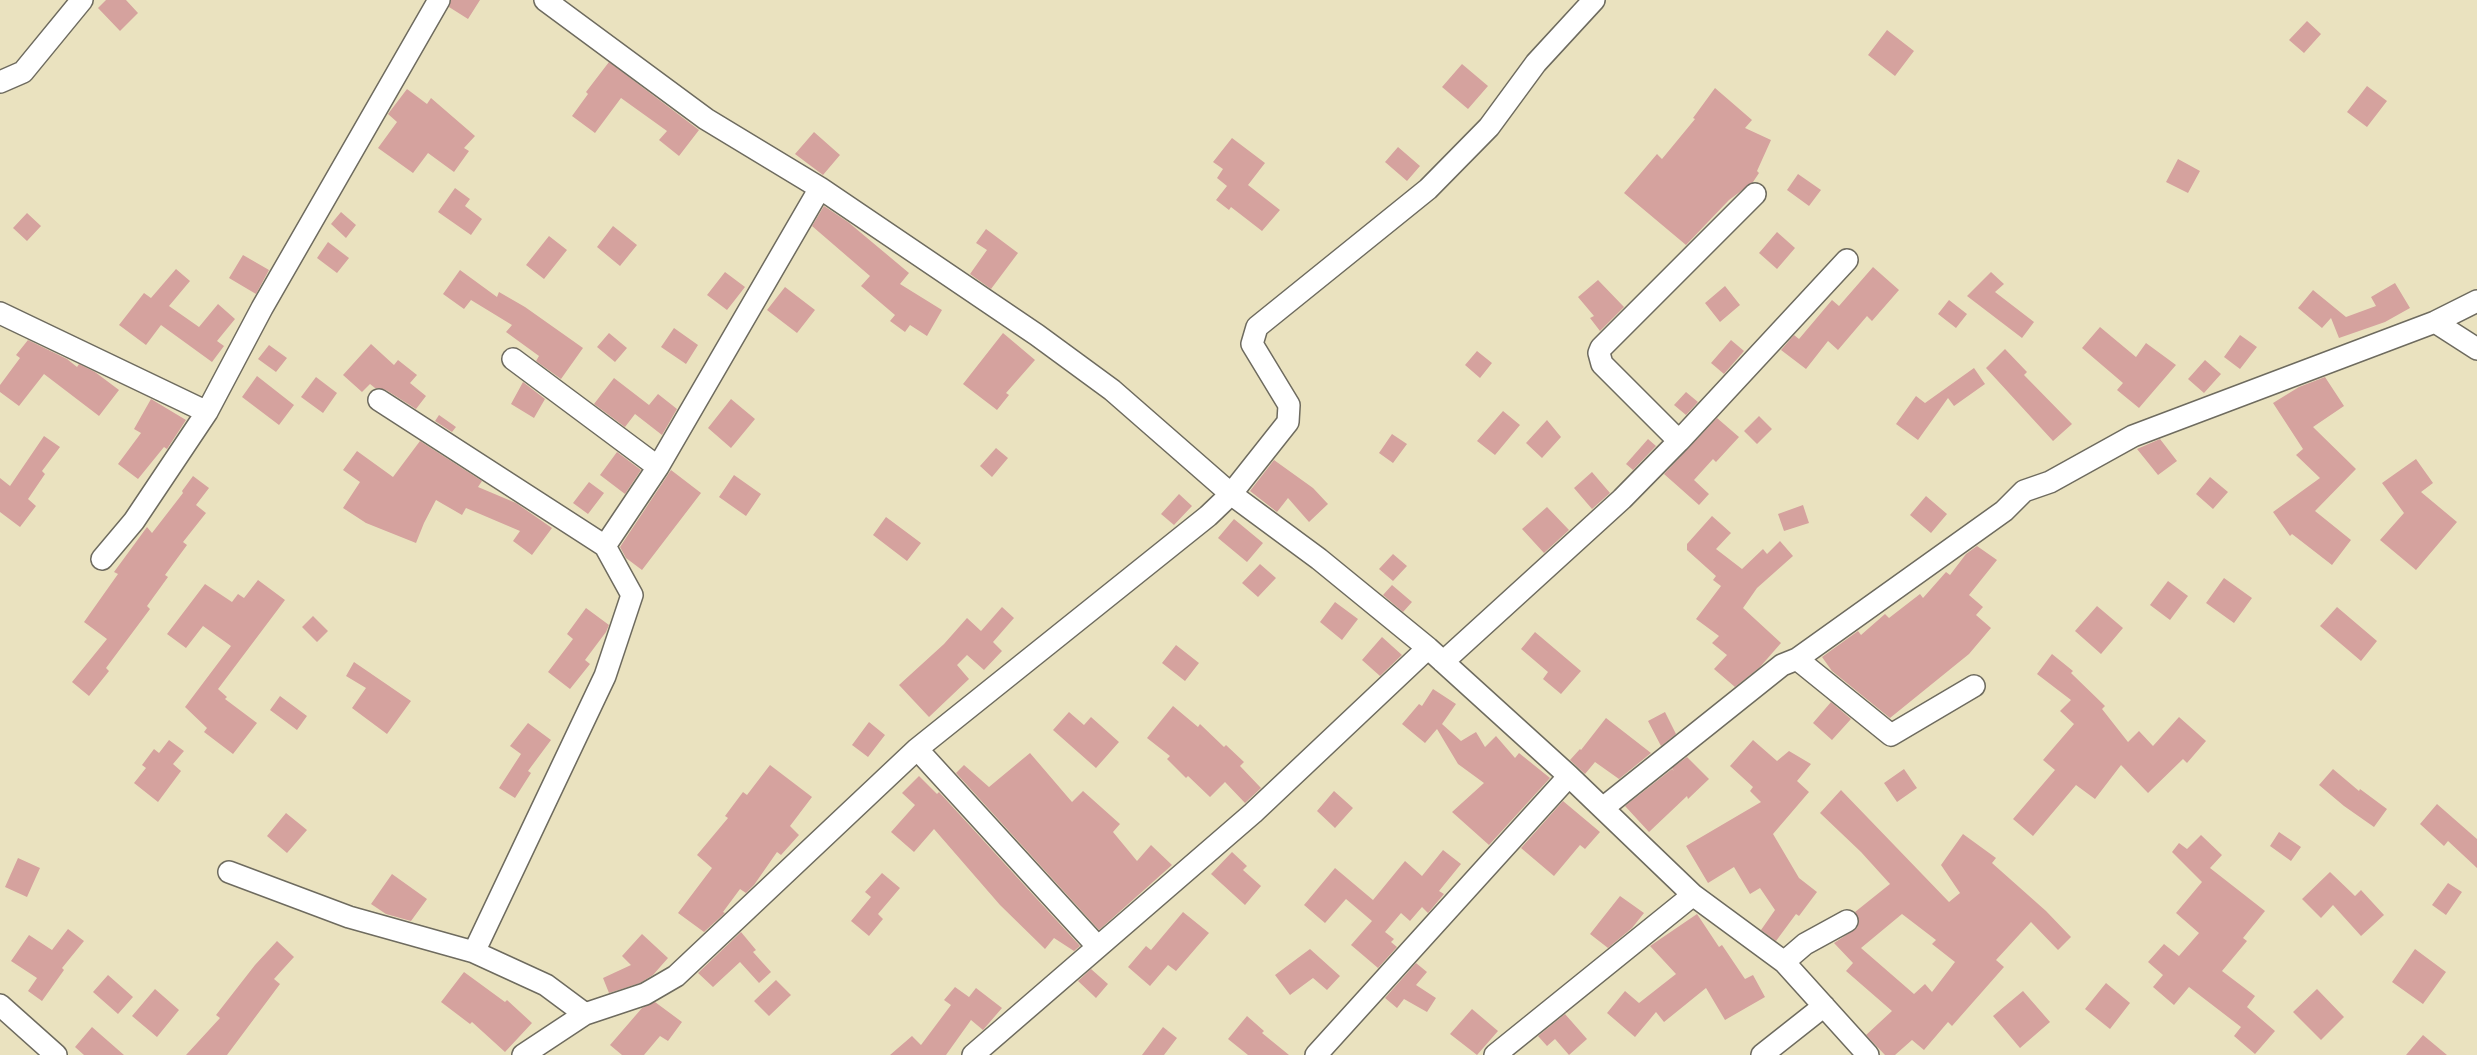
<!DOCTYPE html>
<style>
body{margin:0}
canvas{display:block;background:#eae2bf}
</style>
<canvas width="2477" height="1055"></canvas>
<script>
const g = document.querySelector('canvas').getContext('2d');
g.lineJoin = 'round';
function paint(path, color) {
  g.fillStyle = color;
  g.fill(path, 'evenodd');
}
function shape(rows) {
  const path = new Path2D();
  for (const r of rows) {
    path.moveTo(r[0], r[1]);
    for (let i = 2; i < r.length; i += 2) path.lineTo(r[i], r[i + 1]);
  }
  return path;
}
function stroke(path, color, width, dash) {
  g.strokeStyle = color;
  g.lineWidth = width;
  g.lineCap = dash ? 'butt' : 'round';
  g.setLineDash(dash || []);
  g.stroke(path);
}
const building = shape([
 [106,0,126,0,138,13,120,31,98,8],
 [451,0,480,0,468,19,449,7],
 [2307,21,2321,34,2304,53,2289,40],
 [1887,30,1914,51,1895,76,1868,55],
 [609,62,699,130,679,156,659,140,667,131,621,98,595,133,572,116,588,94,586,92],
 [1462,64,1488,86,1468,109,1442,87],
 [2367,86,2387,101,2367,127,2347,112],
 [1715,88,1752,120,1745,128,1771,140,1757,171,1759,173,1753,182,1729,200,1686,245,1624,193,1657,154,1662,159,1695,119,1693,118],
 [407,89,427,104,431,98,475,136,464,148,469,151,454,172,428,153,413,173,378,148,397,122,388,114],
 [814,132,840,155,823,175,795,154],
 [1232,138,1265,163,1248,185,1280,210,1262,231,1231,207,1229,210,1216,200,1227,186,1217,178,1223,169,1213,162],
 [1398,147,1420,166,1407,181,1385,162],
 [2178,159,2200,171,2188,193,2166,182],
 [1798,174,1821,190,1809,206,1787,190],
 [455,188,470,199,465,206,482,219,471,235,438,212],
 [824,206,848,222,909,273,900,284,942,310,927,336,910,325,905,332,890,321,895,315,861,286,870,276,812,226],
 [341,212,356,225,346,238,331,224],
 [27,213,41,226,27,241,13,228],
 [613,226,637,245,620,266,597,247],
 [986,229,1018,253,991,289,970,274,987,250,976,243],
 [1777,232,1795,248,1777,269,1759,253],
 [549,236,567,250,544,279,526,265],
 [328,242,349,258,337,273,317,258],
 [243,255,269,270,256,294,229,278],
 [1873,267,1899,290,1872,321,1867,316,1838,350,1828,341,1806,369,1781,350,1794,335,1799,339,1832,300,1839,306],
 [176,269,190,281,169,306,199,327,218,304,235,319,217,341,224,346,212,362,161,325,146,345,119,325,144,293,151,298],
 [460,270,497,297,499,292,525,307,583,348,561,379,536,361,539,356,506,332,512,325,471,300,464,309,443,294],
 [725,272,745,287,727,310,707,295],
 [1991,272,2004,284,1995,292,2034,322,2022,338,1967,296],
 [1598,280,1624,307,1600,331,1590,318,1594,316,1578,297],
 [2395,283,2410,308,2385,322,2339,338,2331,318,2322,328,2298,308,2313,290,2346,317,2376,306,2371,297],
 [1725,286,1740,305,1720,322,1705,303],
 [785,287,815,310,797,333,767,310],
 [1949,300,1967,314,1956,328,1938,314],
 [2100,327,2136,357,2146,343,2176,365,2139,408,2117,390,2123,383,2082,348],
 [674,328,698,345,686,364,661,347],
 [609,333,627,348,615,362,597,347],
 [1003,333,1035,360,1006,393,1009,395,997,410,963,384],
 [2240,335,2257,347,2240,369,2224,357],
 [28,340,67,359,77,367,79,364,95,372,119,390,99,416,44,374,19,406,0,392,0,385,20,358,16,355],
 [1731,340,1744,351,1724,374,1711,363],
 [371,344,394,365,398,360,417,375,410,383,426,396,416,409,386,390,375,388,370,384,362,392,343,375],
 [269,345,287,358,276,372,258,359],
 [2005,349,2027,372,2024,375,2072,424,2053,441,1986,368],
 [1477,351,1492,363,1480,378,1465,365],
 [2205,360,2221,374,2204,393,2188,379],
 [1974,368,1985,384,1954,406,1948,398,1918,440,1896,424,1916,396,1925,403],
 [257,376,294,405,279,425,242,397],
 [316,377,337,393,323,413,301,397],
 [2325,377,2344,406,2313,427,2356,469,2315,511,2351,540,2332,565,2292,534,2290,536,2273,512,2320,478,2296,455,2303,449,2273,403,2299,387],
 [614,378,649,405,658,394,677,409,662,435,635,414,625,427,594,404],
 [523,382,545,399,534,418,511,404],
 [1686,392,1698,402,1686,415,1674,405],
 [151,399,186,420,167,449,164,447,138,479,118,464,141,433,134,429],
 [731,399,755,419,731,448,708,428],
 [1503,411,1520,425,1495,455,1477,441],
 [439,415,456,427,452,432,435,421],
 [1759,416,1772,429,1757,444,1744,431],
 [1717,418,1739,437,1716,462,1713,459,1694,480,1709,494,1699,505,1664,474],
 [1547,420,1561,437,1542,458,1526,443],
 [1392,434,1407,444,1393,463,1379,453],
 [44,436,60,447,42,471,45,474,28,499,36,506,20,527,0,512,0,478,10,486],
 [1648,439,1656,446,1633,470,1626,464],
 [2160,439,2177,461,2158,475,2137,449],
 [420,441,482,481,478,487,516,503,552,528,532,555,513,541,520,531,466,508,462,515,436,500,424,523,416,543,366,523,343,508,360,482,343,470,357,451,393,477],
 [996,448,1008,458,992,477,980,466],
 [617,452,641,470,625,494,600,475],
 [2416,459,2433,483,2421,492,2457,522,2416,570,2380,540,2404,513,2382,483],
 [1274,460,1313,488,1328,504,1309,522,1288,498,1277,512,1250,491],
 [671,470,701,493,642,570,626,558,620,547],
 [1592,472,1610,493,1592,509,1574,488],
 [734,475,761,494,746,516,719,497],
 [193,476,209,488,196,505,206,513,183,542,187,545,165,575,168,577,147,606,150,609,106,668,109,671,89,696,72,682,107,639,84,622,118,574,114,572,147,527,152,533,183,493,182,491],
 [2210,477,2228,492,2213,509,2196,494],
 [589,482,604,493,588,514,573,503],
 [1179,494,1192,506,1174,525,1161,514],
 [1926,496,1947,514,1931,533,1910,515],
 [1803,505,1809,523,1784,531,1778,514],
 [1547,507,1569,530,1544,553,1522,529],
 [1712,516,1731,533,1716,549,1742,569,1763,549,1767,554,1780,541,1793,556,1757,588,1743,608,1781,643,1760,667,1735,687,1714,669,1727,655,1712,643,1719,636,1696,619,1721,586,1713,580,1716,576,1687,550,1687,544],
 [886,517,921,543,907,561,873,535],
 [1234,519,1263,543,1247,562,1218,538],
 [1977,546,1997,560,1969,595,1983,607,1976,615,1991,628,1969,654,1890,718,1832,671,1822,657,1858,631,1861,635,1885,614,1889,618,1920,594,1923,598,1946,572,1950,575,1966,554],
 [1393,554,1407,566,1393,581,1379,569],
 [1260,564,1276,578,1258,597,1242,583],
 [2224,578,2252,598,2234,623,2206,603],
 [258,580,285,600,218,689,227,697,225,699,257,723,233,754,204,732,207,728,185,707,231,646,203,626,186,648,167,634,205,584,232,602,238,594,244,598],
 [2168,581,2188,596,2170,620,2150,605],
 [1392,585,1412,602,1403,612,1383,595],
 [1335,602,1358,619,1342,640,1320,622],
 [2097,606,2123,628,2101,654,2075,631],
 [1002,607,1014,618,993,642,1002,651,984,670,967,655,957,665,969,679,929,717,899,685,944,644,967,618,981,631],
 [2337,607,2377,641,2361,661,2320,626],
 [586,608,609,625,606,632,585,660,590,664,570,689,548,672,573,639,567,634],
 [313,616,328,631,317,642,302,627],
 [1535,632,1581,671,1561,694,1543,679,1548,672,1521,649],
 [1382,637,1402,655,1380,676,1362,660],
 [1176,645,1199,663,1185,681,1162,663],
 [2052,654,2073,671,2071,673,2105,706,2102,709,2128,742,2139,731,2153,746,2179,717,2206,741,2187,763,2183,759,2148,793,2121,765,2095,799,2076,785,2033,836,2013,819,2055,770,2043,760,2074,724,2060,711,2071,700,2037,674],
 [354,662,411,701,387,734,352,708,366,688,346,676],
 [1433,689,1456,704,1442,724,1461,741,1476,732,1485,747,1496,736,1515,758,1519,753,1550,778,1489,845,1452,812,1484,783,1458,764,1437,729,1425,743,1402,724,1419,704,1422,706],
 [280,696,307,716,297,730,270,710],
 [1831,702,1851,719,1832,740,1813,723],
 [1173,706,1198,727,1200,724,1224,747,1226,745,1244,762,1240,766,1261,788,1245,803,1225,782,1210,797,1188,776,1186,778,1167,759,1170,756,1147,738],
 [1069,712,1084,725,1091,717,1119,742,1096,768,1053,730],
 [1665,712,1676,734,1661,746,1648,721],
 [1606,718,1651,753,1619,779,1595,762,1585,774,1570,760,1580,749,1581,750],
 [869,722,885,735,868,757,852,745],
 [528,723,551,740,528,771,531,773,515,798,499,788,521,754,510,746],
 [169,740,184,751,173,764,181,771,158,802,134,783,146,768,142,765,154,749,159,753],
 [1753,740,1777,761,1789,751,1811,764,1797,781,1809,792,1773,834,1799,878,1817,892,1799,916,1796,914,1776,941,1761,930,1775,910,1760,888,1750,894,1734,867,1708,883,1686,846,1761,802,1750,791,1753,787,1730,766],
 [1030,753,1072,802,1083,791,1120,824,1113,832,1137,861,1151,845,1172,865,1099,930,956,773,964,765,989,787],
 [1687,757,1709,779,1688,799,1687,796,1649,832,1625,806,1672,769,1674,771,1672,768],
 [770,765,812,797,790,826,799,835,781,855,777,852,754,885,746,893,740,889,723,912,725,913,704,932,678,913,712,868,697,855,728,818,725,816,743,792,747,795],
 [1904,769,1917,788,1897,802,1884,783],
 [2333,769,2359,791,2360,789,2387,809,2374,827,2344,806,2319,785],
 [919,776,937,794,939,792,1080,946,1074,951,1054,938,1045,949,1000,905,934,829,914,852,891,832,915,805,902,793],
 [1841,790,1949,902,1960,893,1941,865,1963,834,1996,858,1992,863,2046,911,2071,937,2058,950,2031,922,1996,960,2004,967,1952,1026,1948,1022,1924,1050,1912,1040,1895,1055,1885,1055,1866,1035,1892,1011,1846,971,1853,963,1834,943,1857,928,1859,921,1855,912,1890,884,1861,852,1820,813],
 [1902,914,1936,940,1932,944,1955,962,1932,992,1925,984,1914,994,1861,948],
 [1334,791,1353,808,1335,828,1317,811],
 [1563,801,1600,832,1585,849,1580,845,1554,876,1521,848],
 [2437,804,2477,839,2477,868,2448,841,2444,846,2420,824],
 [286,813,307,830,287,853,267,836],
 [2279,832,2301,847,2291,861,2270,846],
 [2201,835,2222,855,2210,868,2265,911,2243,938,2247,941,2222,971,2255,996,2247,1007,2275,1031,2255,1054,2234,1036,2241,1027,2189,987,2174,1005,2153,987,2163,975,2148,962,2164,944,2179,956,2199,933,2176,913,2202,882,2172,852,2179,843,2187,849],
 [1443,850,1461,864,1439,891,1444,894,1428,913,1422,907,1410,921,1401,913,1385,932,1394,939,1391,942,1397,947,1378,968,1351,945,1372,921,1346,899,1325,923,1304,905,1335,868,1373,900,1405,861,1422,876],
 [1232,852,1247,866,1243,870,1261,886,1245,905,1211,874],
 [18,858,40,868,27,897,5,887],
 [2330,872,2355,896,2361,890,2384,915,2361,936,2333,905,2321,918,2302,899],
 [882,873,900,888,878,914,883,919,869,936,851,921,871,897,865,892],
 [392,874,427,899,411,921,386,914,371,904],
 [2448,883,2462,892,2446,915,2432,905],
 [1620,896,1644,913,1632,928,1608,948,1590,934],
 [1183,912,1209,933,1176,971,1168,965,1150,986,1128,967,1146,946,1151,950],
 [1697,914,1719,947,1722,945,1745,979,1753,975,1765,997,1725,1020,1706,988,1664,1022,1656,1012,1635,1037,1607,1013,1625,991,1639,1003,1676,974,1650,946],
 [68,929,84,941,62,968,64,970,42,1001,28,991,37,978,11,961,29,935,52,950],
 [741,932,756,950,753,952,771,972,759,983,740,962,713,987,698,973],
 [642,934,668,958,653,975,640,983,609,993,603,978,631,965,622,956],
 [277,941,294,957,274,979,280,984,227,1055,186,1055,220,1018,216,1015,255,965],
 [1310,949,1340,976,1327,990,1313,978,1290,995,1275,975],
 [2415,949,2446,972,2423,1004,2392,982],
 [1416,963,1427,972,1416,985,1436,998,1427,1012,1404,999,1397,1008,1385,998],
 [1091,969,1108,984,1096,998,1078,981],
 [464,972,505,1002,507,1000,532,1023,505,1052,472,1022,470,1024,441,1002],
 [108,975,133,997,118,1014,93,992],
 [776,980,791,995,769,1016,754,1001],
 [2106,983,2130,1003,2110,1029,2085,1009],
 [955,987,969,997,976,988,1002,1008,983,1030,971,1020,946,1055,890,1055,912,1036,921,1045,951,1005,944,1000],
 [155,989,179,1010,157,1037,132,1016],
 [2317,989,2344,1017,2321,1040,2293,1012],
 [2023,991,2050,1022,2020,1048,1993,1016],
 [655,1002,682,1022,668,1041,660,1036,644,1055,622,1055,610,1045,642,1008],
 [1472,1009,1498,1031,1477,1055,1450,1034],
 [1565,1014,1587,1039,1569,1055,1555,1039,1547,1046,1538,1036],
 [1247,1016,1264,1031,1262,1033,1289,1055,1248,1055,1228,1039],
 [92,1027,124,1055,84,1055,75,1047],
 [1163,1027,1177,1038,1164,1055,1142,1055],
 [2423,1035,2447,1055,2406,1055]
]);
const street = shape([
 [545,0,706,119,820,188,1037,335,1112,390,1231,494,1319,559,1428,648,1569,776,1693,895,1784,962,1868,1055],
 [0,82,23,72,82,0],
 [0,313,207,412],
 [2435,322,2477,349],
 [513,359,658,467],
 [379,400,605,546,632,595,605,676,474,952],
 [1679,441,1847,260],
 [605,546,658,467,820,188],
 [102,559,134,521,207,412,262,308,439,0],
 [1797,659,1891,735,1974,686],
 [1443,662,1622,499,1679,441,1602,364,1599,353,1601,348,1755,194],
 [917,749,1098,947],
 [1603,808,1782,665,1797,659,2004,511,2024,491,2050,482,2133,436,2435,322,2477,301],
 [229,872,349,917,474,952,546,985,585,1014],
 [1784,962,1805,944,1847,921],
 [0,1005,56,1055],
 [523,1055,585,1014,645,994,676,976,917,749,1208,516,1231,494,1288,422,1289,405,1252,344,1257,327,1428,189,1489,127,1536,63,1594,0],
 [973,1055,1253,813,1428,648],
 [1316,1055,1569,776],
 [1495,1055,1693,895],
 [1762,1055,1824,1006]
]);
paint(building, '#d5a29e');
stroke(street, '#6e6b5f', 24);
stroke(street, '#fff', 21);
</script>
